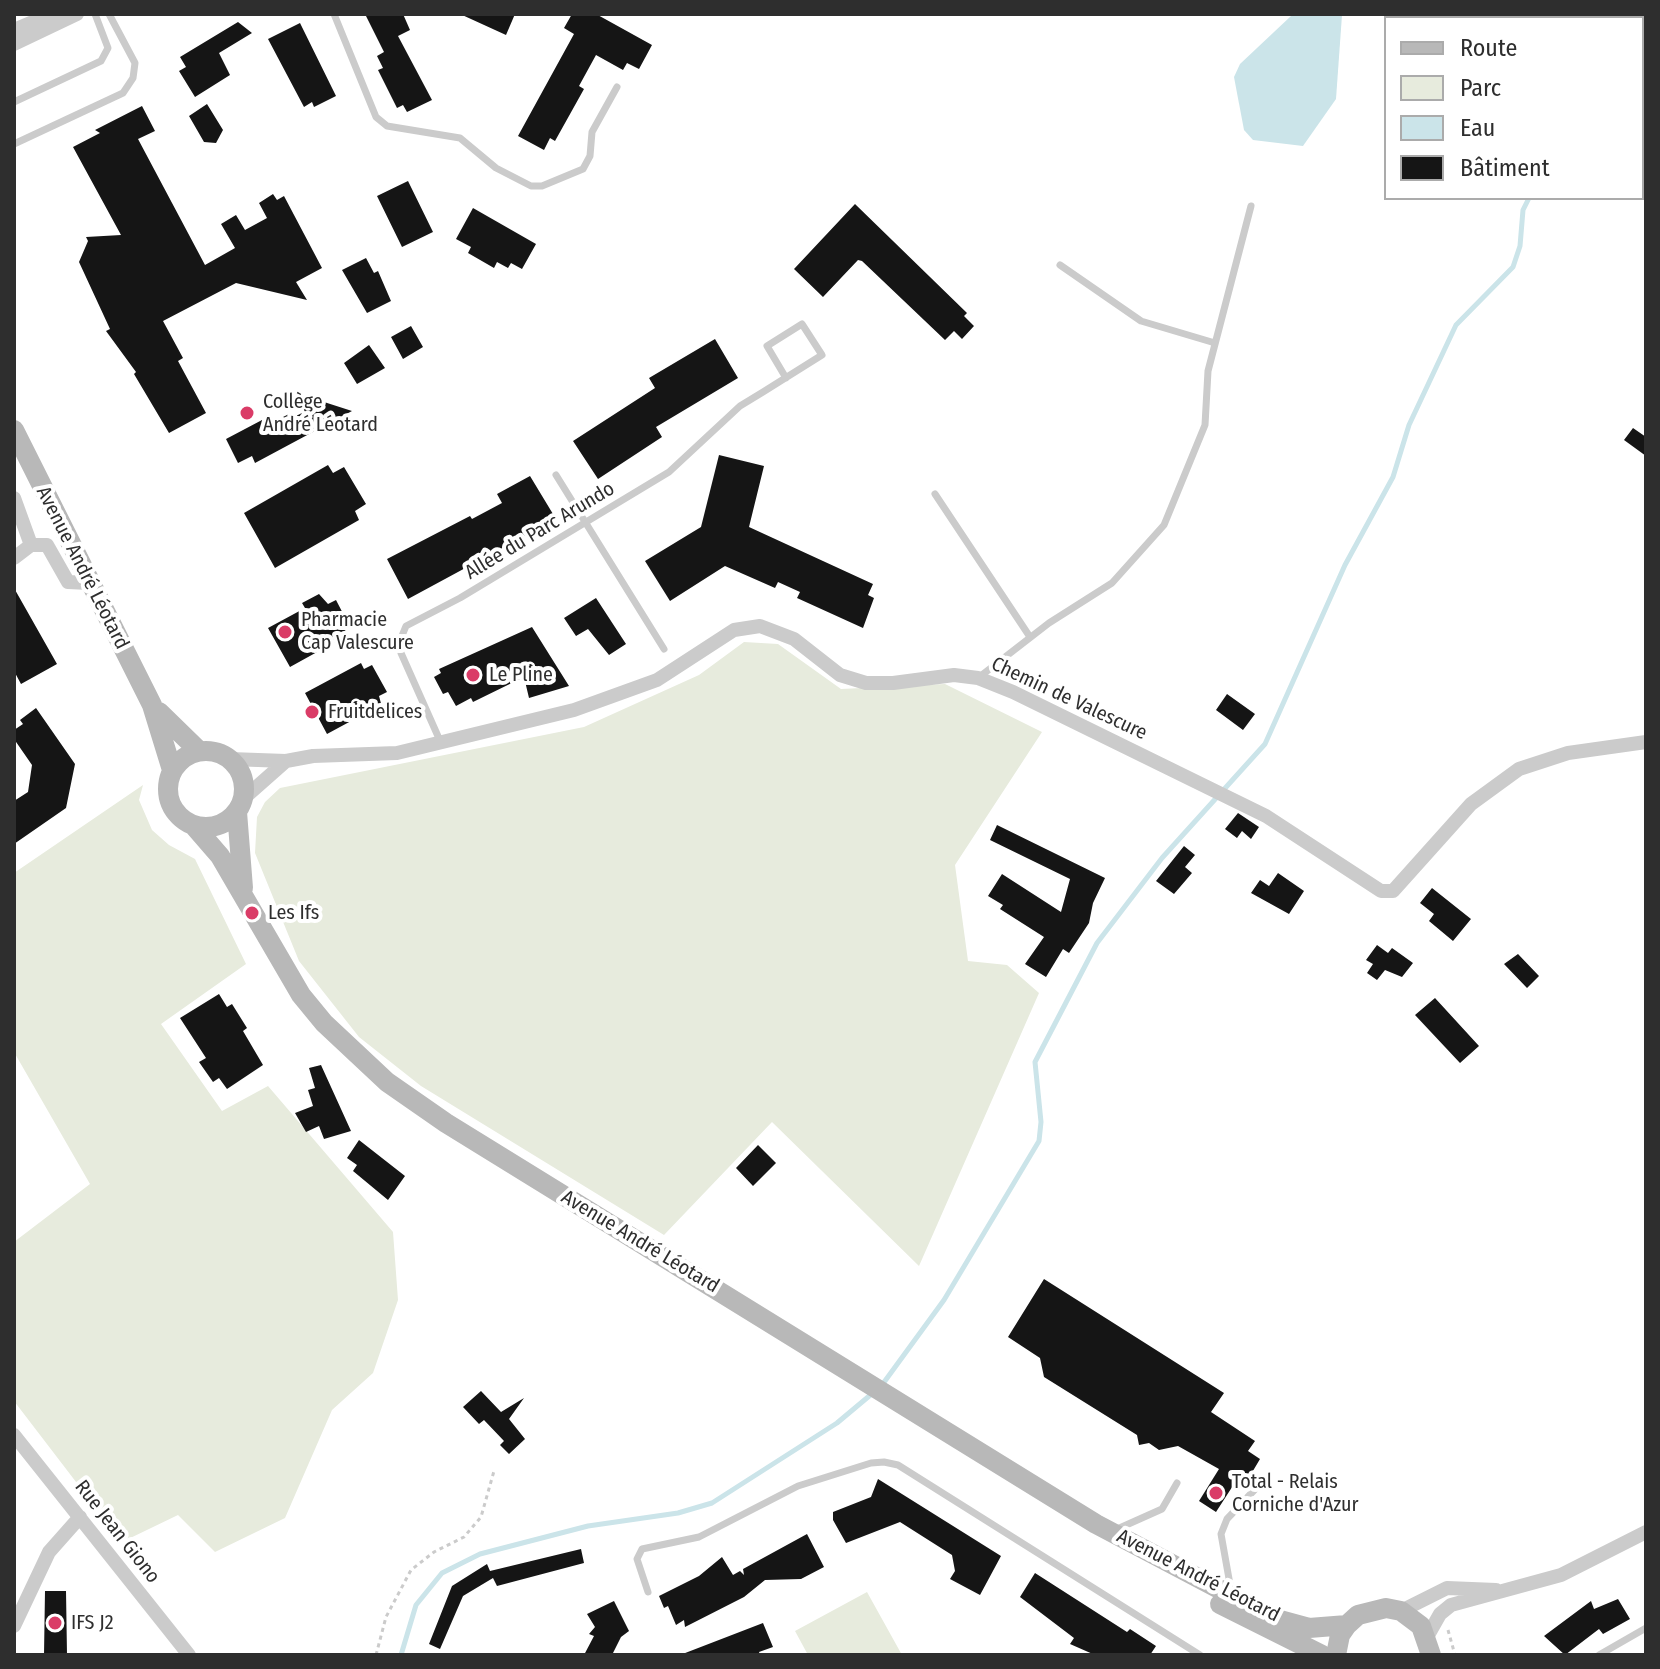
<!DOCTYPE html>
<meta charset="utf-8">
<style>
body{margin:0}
#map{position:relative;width:1660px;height:1669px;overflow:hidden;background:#fff;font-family:"Fira Sans Condensed",sans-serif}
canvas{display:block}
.frame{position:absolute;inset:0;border:16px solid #2e2e2e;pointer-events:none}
.legend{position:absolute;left:1384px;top:16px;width:260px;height:184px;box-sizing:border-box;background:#fff;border:2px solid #ababab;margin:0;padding:10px 14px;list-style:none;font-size:24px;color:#2e2e2e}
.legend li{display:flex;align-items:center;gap:16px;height:40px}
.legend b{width:40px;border:2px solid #ababab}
</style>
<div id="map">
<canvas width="1660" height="1669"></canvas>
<div class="frame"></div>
<ul class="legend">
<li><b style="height:10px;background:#b8b8b8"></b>Route</li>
<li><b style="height:22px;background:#e7ebdd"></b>Parc</li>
<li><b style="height:22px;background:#cbe4e9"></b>Eau</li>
<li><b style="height:22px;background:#151515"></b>Bâtiment</li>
</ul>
</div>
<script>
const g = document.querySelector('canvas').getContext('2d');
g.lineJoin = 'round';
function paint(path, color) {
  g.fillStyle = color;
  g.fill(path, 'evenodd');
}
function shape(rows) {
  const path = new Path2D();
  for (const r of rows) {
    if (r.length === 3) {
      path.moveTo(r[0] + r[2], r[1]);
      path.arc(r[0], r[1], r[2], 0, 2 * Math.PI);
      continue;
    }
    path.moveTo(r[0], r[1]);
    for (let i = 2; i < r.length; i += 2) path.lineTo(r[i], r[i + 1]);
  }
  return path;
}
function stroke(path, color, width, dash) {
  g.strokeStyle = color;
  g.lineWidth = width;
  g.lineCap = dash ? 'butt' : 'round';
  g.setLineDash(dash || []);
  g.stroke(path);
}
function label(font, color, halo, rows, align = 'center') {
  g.font = font + ' "Fira Sans Condensed",sans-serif';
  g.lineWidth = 8;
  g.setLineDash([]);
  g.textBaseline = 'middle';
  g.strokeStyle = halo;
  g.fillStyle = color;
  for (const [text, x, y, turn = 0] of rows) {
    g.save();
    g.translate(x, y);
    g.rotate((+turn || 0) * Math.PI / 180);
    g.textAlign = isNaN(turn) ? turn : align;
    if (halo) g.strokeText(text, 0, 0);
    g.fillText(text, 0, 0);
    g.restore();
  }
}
const green = shape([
 [744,642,778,644,841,689,945,684,1042,732,955,865,968,961,1007,965,1039,993,919,1266,772,1122,664,1235,421,1086,359,1037,299,961,255,853,257,817,265,802,280,788,584,727,699,675],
 [143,785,139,800,152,830,169,845,195,859,246,964,161,1024,222,1111,268,1086,393,1232,398,1300,373,1373,332,1410,285,1518,215,1552,178,1515,122,1542,14,1401,14,1242,90,1184,14,1052,14,873],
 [867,1592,902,1655,808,1655,795,1631]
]);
const water = shape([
 [1302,14,1342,15,1336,99,1303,146,1253,140,1244,130,1234,77,1240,64,1291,16]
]);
const stream = shape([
 [1604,18,1604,14],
 [882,1385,944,1300,1039,1141,1041,1122,1035,1062,1097,943,1162,858,1265,744,1345,565,1393,477,1409,425,1456,325,1513,267,1520,246,1523,210,1529,198],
 [401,1655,416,1605,442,1573,480,1554,588,1526,678,1513,712,1503,837,1423,874,1392]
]);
const building = shape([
 [365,14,403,14,410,30,398,36,432,100,407,112,403,105,397,108,378,70,383,68,377,56,384,52],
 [460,14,515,14,506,35],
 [572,14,596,14,652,45,639,69,627,63,623,70,596,55,579,86,584,89,555,141,550,138,544,150,518,136,574,34,564,28],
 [238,22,252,33,219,53,230,75,195,97,179,71,186,67,180,57],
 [300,23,336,96,314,107,312,102,304,107,268,39],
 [207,104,223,130,216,143,204,142,189,116],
 [142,106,155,131,138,139,205,265,235,248,221,224,236,215,245,230,267,218,259,203,273,194,277,200,284,196,322,268,296,282,307,300,236,283,163,321,183,358,178,361,206,413,169,433,134,374,136,372,106,331,110,329,79,262,88,241,86,237,121,235,73,147,100,133,95,130],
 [408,181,433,232,402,247,377,196],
 [855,204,967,313,964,316,974,326,962,339,954,331,945,340,862,261,858,260,823,297,794,269],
 [473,208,536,244,522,269,511,263,508,268,497,262,494,268,468,253,471,247,456,239],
 [366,258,374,273,378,271,391,301,367,313,342,270],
 [411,326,423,347,403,359,391,337],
 [715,339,738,378,656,427,662,437,598,479,573,441,655,388,649,378],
 [369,345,385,368,357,384,344,363],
 [324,402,352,411,255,463,252,456,238,463,226,439,262,420,265,426,289,414,292,418],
 [1633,428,1646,437,1646,456,1624,440],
 [719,455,764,466,749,527,873,584,868,595,874,598,863,628,797,598,800,592,778,582,775,588,725,566,670,601,645,561,701,527],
 [328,465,333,473,344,467,366,504,355,511,359,520,275,568,244,513],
 [530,476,556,519,408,599,387,559,470,516,472,519,502,503,497,494],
 [14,588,57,664,21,684,14,671],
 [319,594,328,604,336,600,350,627,343,632,346,636,290,667,268,628,305,608,302,603],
 [596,598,626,644,609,655,588,629,576,636,564,618],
 [532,627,569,686,529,698,524,677,473,702,471,698,456,706,448,692,443,694,434,677,441,673,439,669],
 [361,663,364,669,372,665,387,692,379,696,383,711,367,720,364,714,327,734,305,693],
 [1227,694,1255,714,1243,730,1216,710],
 [36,708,75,764,66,808,14,844,14,801,28,792,32,765,14,739,14,730,23,724,20,720],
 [1238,813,1259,827,1251,839,1242,831,1237,838,1225,829],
 [997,825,1105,878,1093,903,1089,923,1069,953,1063,949,1046,977,1025,964,1044,937,1000,909,1003,905,988,896,1002,874,1061,912,1070,879,990,840],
 [1184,846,1195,855,1185,867,1192,873,1174,894,1156,881],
 [1278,873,1304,891,1289,914,1251,893,1260,880,1269,886],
 [1432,888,1471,919,1453,941,1429,921,1434,914,1420,903],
 [1377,945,1388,953,1392,948,1413,963,1402,977,1385,970,1377,980,1367,973,1373,964,1366,960],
 [1518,954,1539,976,1527,988,1504,964],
 [219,994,227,1007,232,1004,247,1028,243,1031,263,1065,227,1089,219,1078,213,1082,199,1062,206,1058,180,1018],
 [1435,998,1479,1046,1460,1063,1415,1015],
 [321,1065,351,1131,324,1139,319,1126,306,1132,295,1113,313,1106,308,1090,315,1088,309,1068],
 [359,1140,405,1176,388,1200,353,1171,357,1165,347,1158],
 [758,1145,776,1163,753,1186,736,1168],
 [1044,1279,1224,1393,1211,1412,1255,1441,1248,1451,1260,1459,1244,1486,1236,1481,1216,1512,1199,1501,1219,1469,1178,1446,1159,1450,1149,1443,1139,1445,1137,1435,1044,1377,1040,1358,1008,1337],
 [481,1391,501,1412,524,1398,509,1419,525,1439,509,1454,500,1445,504,1441,484,1420,479,1424,463,1407],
 [878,1479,1001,1556,980,1595,950,1579,955,1571,952,1555,900,1522,846,1543,833,1520,833,1512,871,1497],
 [807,1534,824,1567,801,1579,765,1580,744,1597,685,1627,684,1620,676,1625,668,1606,664,1608,659,1596,699,1576,722,1557,733,1575,740,1571,744,1575,743,1569],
 [581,1549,584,1563,497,1586,493,1578,463,1596,440,1649,429,1644,452,1586,487,1564,490,1571],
 [1035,1573,1127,1632,1130,1629,1156,1646,1150,1655,1095,1655,1070,1644,1074,1638,1020,1597],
 [45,1591,66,1591,67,1655,44,1655],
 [1618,1599,1630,1619,1603,1634,1599,1629,1565,1655,1544,1636,1591,1601,1594,1609],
 [614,1601,629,1631,621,1637,612,1655,584,1655,594,1636,589,1634,595,1627,587,1614],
 [763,1623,773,1647,759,1652,760,1655,680,1655]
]);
const path = shape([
 [1448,1630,1455,1655],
 [376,1655,386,1617,411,1570,434,1552,464,1537,481,1517,494,1471]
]);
const lane = shape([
 [334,14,376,117,387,126,460,138,496,168,531,186,542,186,583,169,590,156,592,132,617,87],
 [14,102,101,61,108,48,95,14],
 [14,144,123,93,133,78,135,63,109,14],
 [1060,265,1141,321,1215,343],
 [556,475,664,649],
 [935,494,1030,637],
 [978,678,1049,623,1112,583,1164,525,1205,425,1208,371,1251,206],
 [441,743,401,653,399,643,406,626,460,598,669,472,740,406,763,392,822,355,802,324,767,346,786,378],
 [1115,1530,1162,1509,1177,1483],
 [1231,1590,1221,1534,1227,1519,1260,1484],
 [648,1592,637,1559,642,1549,699,1537,798,1486,871,1463,884,1462,898,1465,1200,1655],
 [1599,1655,1646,1628]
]);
const street = shape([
 [14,30,52,14],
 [14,44,77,14],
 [14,498,31,545,47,545,68,582,89,583],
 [14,558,31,545],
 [230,759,286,761,313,756,397,753,574,710,657,680,734,630,760,626,794,639,840,675,866,683,893,683,954,675,978,678,1013,692,1266,816,1381,891,1393,891,1471,804,1519,769,1568,753,1646,742],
 [243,799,286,761],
 [14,1435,189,1655],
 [1401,1611,1447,1588,1496,1590],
 [14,1626,49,1552,80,1517],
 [1427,1637,1440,1614,1451,1605,1561,1575,1646,1532]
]);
const secondary = shape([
 [14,430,152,705,172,770],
 [159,712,199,751],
 [206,789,38],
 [237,812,243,888],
 [194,826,220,856,301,995,324,1023,387,1082,446,1123,1096,1524,1276,1619,1309,1628,1347,1625],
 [1220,1604,1322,1655],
 [1336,1655,1340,1635,1347,1625,1358,1615,1386,1608,1401,1611,1421,1626,1431,1655]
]);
const markers = [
 [247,413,8,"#da3c67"],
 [285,632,8,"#da3c67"],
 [473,675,8,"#da3c67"],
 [312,712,8,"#da3c67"],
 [252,913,8,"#da3c67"],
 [1216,1493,8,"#da3c67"],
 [55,1623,8,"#da3c67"]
];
const poiNames = [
 ["Collège",263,402],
 ["André Léotard",263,425],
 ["Pharmacie",301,620],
 ["Cap Valescure",301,643],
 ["Le Pline",489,675],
 ["Fruitdelices",328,712],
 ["Les Ifs",268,913],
 ["Total - Relais",1232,1482],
 ["Corniche d'Azur",1232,1505],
 ["IFS J2",71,1623]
];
const streetNames = [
 ["Allée du Parc Arundo",540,531,-31],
 ["Avenue André Léotard",82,568,63],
 ["Chemin de Valescure",1069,699,25],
 ["Avenue André Léotard",640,1242,31],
 ["Rue Jean Giono",117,1532,52],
 ["Avenue André Léotard",1198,1576,27]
];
paint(green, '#e7ebdd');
paint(water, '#cbe4e9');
stroke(stream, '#cbe4e9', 5);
paint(building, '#151515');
stroke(path, '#cbcbcb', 3, [4, 4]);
stroke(lane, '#cbcbcb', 7);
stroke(street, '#cbcbcb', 14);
stroke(secondary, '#b8b8b8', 20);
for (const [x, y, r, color] of markers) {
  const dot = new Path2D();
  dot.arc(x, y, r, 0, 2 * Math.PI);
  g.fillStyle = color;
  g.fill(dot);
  stroke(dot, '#fff', 3);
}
label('20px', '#2e2e2e', '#fff', poiNames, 'left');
label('20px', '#2e2e2e', '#fff', streetNames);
</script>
